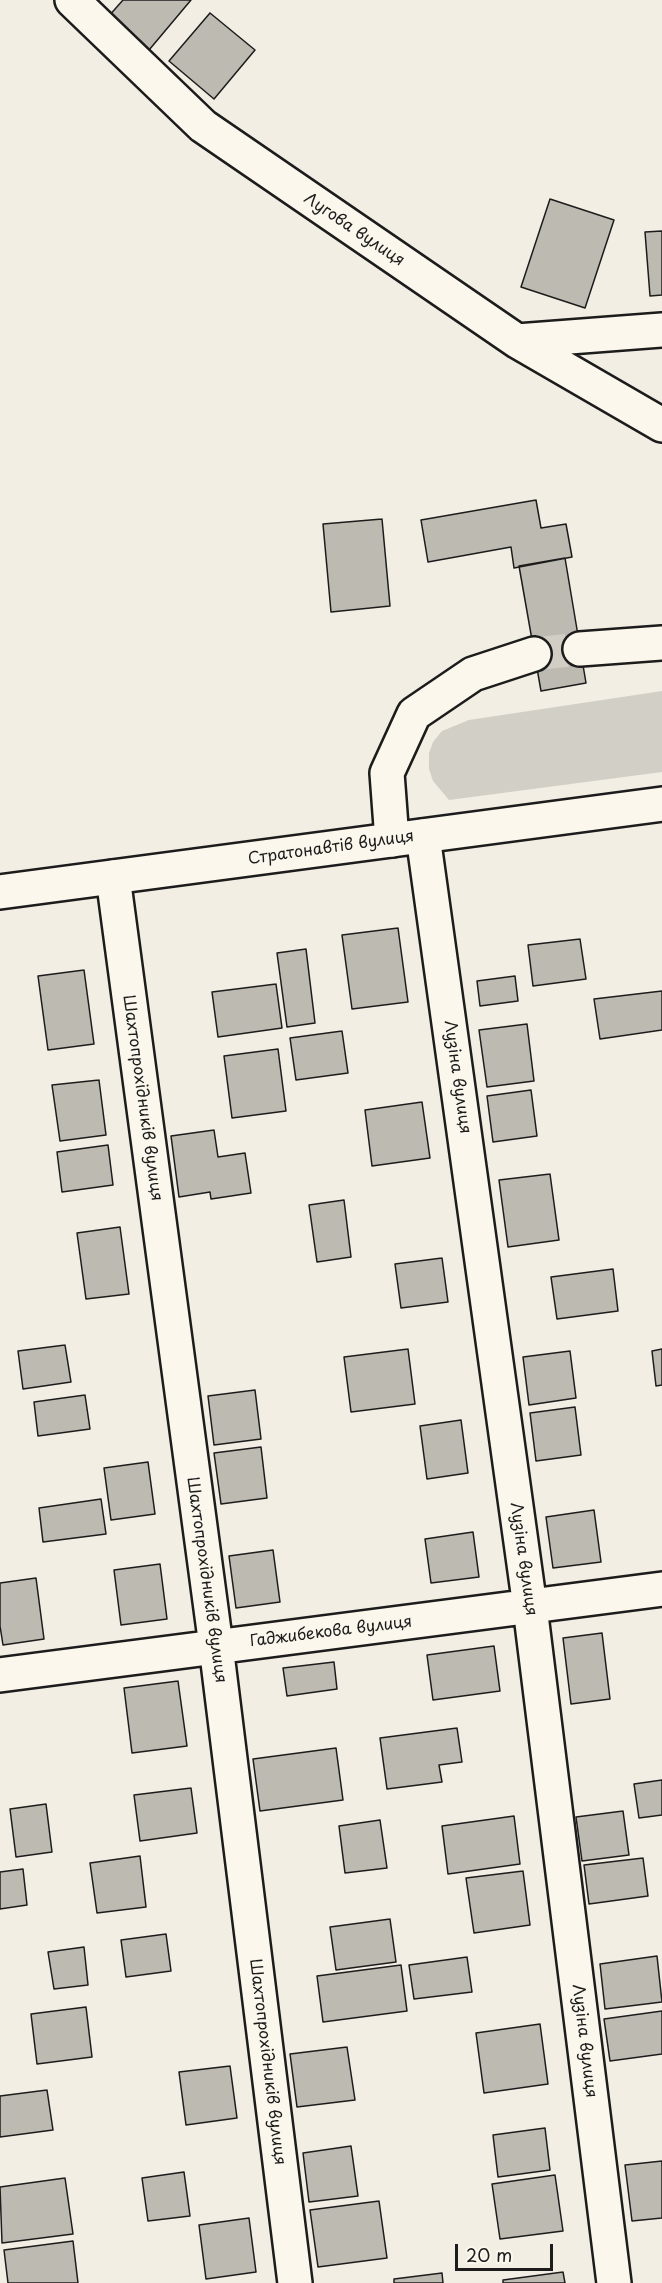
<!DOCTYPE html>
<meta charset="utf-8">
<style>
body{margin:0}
#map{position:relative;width:662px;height:2283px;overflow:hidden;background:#f2eee4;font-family:"Playpen Sans",sans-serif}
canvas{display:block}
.scale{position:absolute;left:455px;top:2244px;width:98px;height:27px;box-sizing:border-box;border:3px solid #1c1c1c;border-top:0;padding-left:8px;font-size:18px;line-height:21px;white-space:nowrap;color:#1c1c1c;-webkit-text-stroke:4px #fbf7ec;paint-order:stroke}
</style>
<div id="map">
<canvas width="662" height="2283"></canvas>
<div class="scale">20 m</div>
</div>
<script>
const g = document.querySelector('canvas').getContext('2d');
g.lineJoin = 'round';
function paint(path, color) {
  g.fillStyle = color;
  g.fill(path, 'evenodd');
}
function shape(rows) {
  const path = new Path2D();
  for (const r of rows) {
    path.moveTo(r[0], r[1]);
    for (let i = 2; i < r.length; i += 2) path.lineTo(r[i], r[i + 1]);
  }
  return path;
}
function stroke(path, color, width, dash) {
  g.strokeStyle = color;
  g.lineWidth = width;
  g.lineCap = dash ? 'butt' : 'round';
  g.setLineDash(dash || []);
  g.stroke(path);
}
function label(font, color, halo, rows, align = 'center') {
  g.font = font + ' "Playpen Sans",sans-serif';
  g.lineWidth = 4.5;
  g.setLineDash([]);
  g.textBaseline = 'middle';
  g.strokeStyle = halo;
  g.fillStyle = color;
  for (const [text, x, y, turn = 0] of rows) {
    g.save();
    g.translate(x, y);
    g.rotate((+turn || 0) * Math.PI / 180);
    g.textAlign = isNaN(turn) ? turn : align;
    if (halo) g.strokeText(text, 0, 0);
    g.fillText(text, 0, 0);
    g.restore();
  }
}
const green = shape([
 [662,691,662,772,449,800,433,781,429,769,429,753,433,742,442,731,469,720]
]);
const building = shape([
 [123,0,191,0,149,50,108,17,123,0],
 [210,13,255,50,214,99,169,61,210,13],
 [550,199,614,220,585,308,521,287,550,199],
 [662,231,662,295,650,296,645,232,662,231],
 [536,500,541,528,566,524,572,557,514,568,511,547,428,562,421,520,536,500],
 [382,519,390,606,331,612,323,524,382,519],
 [565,558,586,683,541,691,519,566,565,558],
 [398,928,408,1002,352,1009,342,935,398,928],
 [580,939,586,979,533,986,528,945,580,939],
 [306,949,315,1023,287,1027,277,953,306,949],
 [84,970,94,1044,48,1050,38,976,84,970],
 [515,976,518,1001,480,1006,477,981,515,976],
 [276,984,282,1028,218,1037,212,992,276,984],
 [662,991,662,1030,600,1039,594,999,662,991],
 [527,1024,534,1081,487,1087,479,1030,527,1024],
 [342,1031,348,1073,296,1080,290,1038,342,1031],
 [278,1049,286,1111,232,1118,224,1056,278,1049],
 [99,1080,106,1135,60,1141,52,1085,99,1080],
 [531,1090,537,1136,493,1142,487,1096,531,1090],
 [422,1102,430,1158,372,1166,365,1110,422,1102],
 [214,1130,218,1157,245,1153,251,1193,211,1199,210,1192,179,1197,171,1136,214,1130],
 [108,1145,113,1185,62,1192,57,1152,108,1145],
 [550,1174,559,1240,508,1247,499,1180,550,1174],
 [344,1200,351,1257,317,1262,309,1205,344,1200],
 [120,1227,129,1294,86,1299,77,1233,120,1227],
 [442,1258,448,1302,401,1308,395,1264,442,1258],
 [613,1269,618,1311,557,1319,551,1277,613,1269],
 [65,1345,71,1382,23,1389,18,1351,65,1345],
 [408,1349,415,1404,351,1412,344,1357,408,1349],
 [662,1349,662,1385,656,1386,652,1351,662,1349],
 [570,1351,576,1398,529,1405,523,1357,570,1351],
 [255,1390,261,1439,214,1445,208,1396,255,1390],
 [85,1395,90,1429,38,1436,34,1402,85,1395],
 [575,1407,581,1455,536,1461,530,1413,575,1407],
 [461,1420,468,1473,427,1479,420,1426,461,1420],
 [261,1447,267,1498,221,1504,214,1453,261,1447],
 [148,1462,155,1514,111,1520,104,1468,148,1462],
 [101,1499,106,1534,43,1542,39,1508,101,1499],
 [594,1510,601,1562,553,1568,546,1517,594,1510],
 [473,1532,479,1577,431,1583,425,1539,473,1532],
 [273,1550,280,1602,236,1608,229,1556,273,1550],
 [160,1564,167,1619,121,1625,114,1570,160,1564],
 [36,1578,44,1639,3,1645,0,1626,0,1583,36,1578],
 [602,1633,610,1699,571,1704,563,1638,602,1633],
 [494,1646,500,1691,433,1700,427,1655,494,1646],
 [334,1662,337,1689,287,1696,283,1668,334,1662],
 [178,1681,187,1746,132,1753,124,1688,178,1681],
 [457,1728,462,1762,439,1765,442,1782,387,1789,380,1738,457,1728],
 [336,1748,343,1800,260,1811,253,1759,336,1748],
 [662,1780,662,1815,639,1818,634,1784,662,1780],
 [191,1788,197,1833,140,1841,134,1795,191,1788],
 [46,1804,52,1852,16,1857,10,1809,46,1804],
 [623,1811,629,1855,582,1861,576,1817,623,1811],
 [514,1816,520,1864,448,1874,442,1826,514,1816],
 [380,1820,387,1868,345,1873,339,1826,380,1820],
 [140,1856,146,1907,97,1913,90,1863,140,1856],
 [643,1858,648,1896,589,1904,584,1865,643,1858],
 [23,1869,27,1905,0,1909,0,1872,23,1869],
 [523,1871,530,1925,474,1933,466,1878,523,1871],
 [390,1919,396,1962,336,1970,330,1927,390,1919],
 [166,1934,171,1971,126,1977,121,1940,166,1934],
 [84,1947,88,1985,54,1989,48,1952,84,1947],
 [657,1956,662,2002,605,2009,600,1964,657,1956],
 [467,1957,472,1992,414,1999,409,1965,467,1957],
 [401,1965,407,2011,323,2022,317,1976,401,1965],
 [86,2007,92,2057,37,2064,31,2014,86,2007],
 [662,2011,662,2054,610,2061,604,2019,662,2011],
 [540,2024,548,2084,484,2093,476,2033,540,2024],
 [347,2047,355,2100,297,2107,290,2054,347,2047],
 [230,2066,237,2118,186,2125,179,2072,230,2066],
 [47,2090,53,2130,0,2137,0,2096,47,2090],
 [545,2128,550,2170,498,2177,493,2135,545,2128],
 [351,2146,358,2196,309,2202,303,2153,351,2146],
 [662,2161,662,2218,632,2221,625,2165,662,2161],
 [184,2172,190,2216,148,2221,142,2178,184,2172],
 [555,2175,563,2231,500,2239,492,2184,555,2175],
 [65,2178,73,2234,2,2243,0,2187,65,2178],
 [379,2201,387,2258,318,2267,310,2210,379,2201],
 [249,2218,256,2272,206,2279,199,2225,249,2218],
 [73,2241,78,2283,8,2283,4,2250,73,2241],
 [563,2272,565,2283,503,2283,503,2280,563,2272],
 [442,2273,443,2283,394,2283,394,2279,442,2273]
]);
const minorTunnel = shape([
 [534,654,580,649]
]);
const minor = shape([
 [72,0,203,126,517,341,662,425],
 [517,341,662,330],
 [580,649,662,643],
 [423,836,530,1607,614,2283],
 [392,840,387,773,414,714,473,674,534,654],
 [113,877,216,1646,295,2283],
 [0,1675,662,1589]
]);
const major = shape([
 [0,892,662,804]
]);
const streetNames = [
 ["Лугова вулиця",354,230,34],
 ["Стратонавтів вулиця",331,848,-8],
 ["Лузіна вулиця",457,1077,82],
 ["Шахтопрохідників вулиця",142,1098,82],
 ["Лузіна вулиця",523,1559,82],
 ["Шахтопрохідників вулиця",206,1580,82],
 ["Гаджибекова вулиця",331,1632,-7],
 ["Лузіна вулиця",584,2041,83],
 ["Шахтопрохідників вулиця",267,2062,83]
];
paint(green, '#d2cfc6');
paint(building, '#bdbab1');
stroke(building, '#1c1c1c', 1.5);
stroke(minorTunnel, '#d2cec6', 33, [33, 16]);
stroke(minor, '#1c1c1c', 38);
stroke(major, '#1c1c1c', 38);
stroke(minor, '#fbf7ec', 33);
stroke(major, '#fbf7ec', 33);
label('16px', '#1c1c1c', '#fbf7ec', streetNames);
</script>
